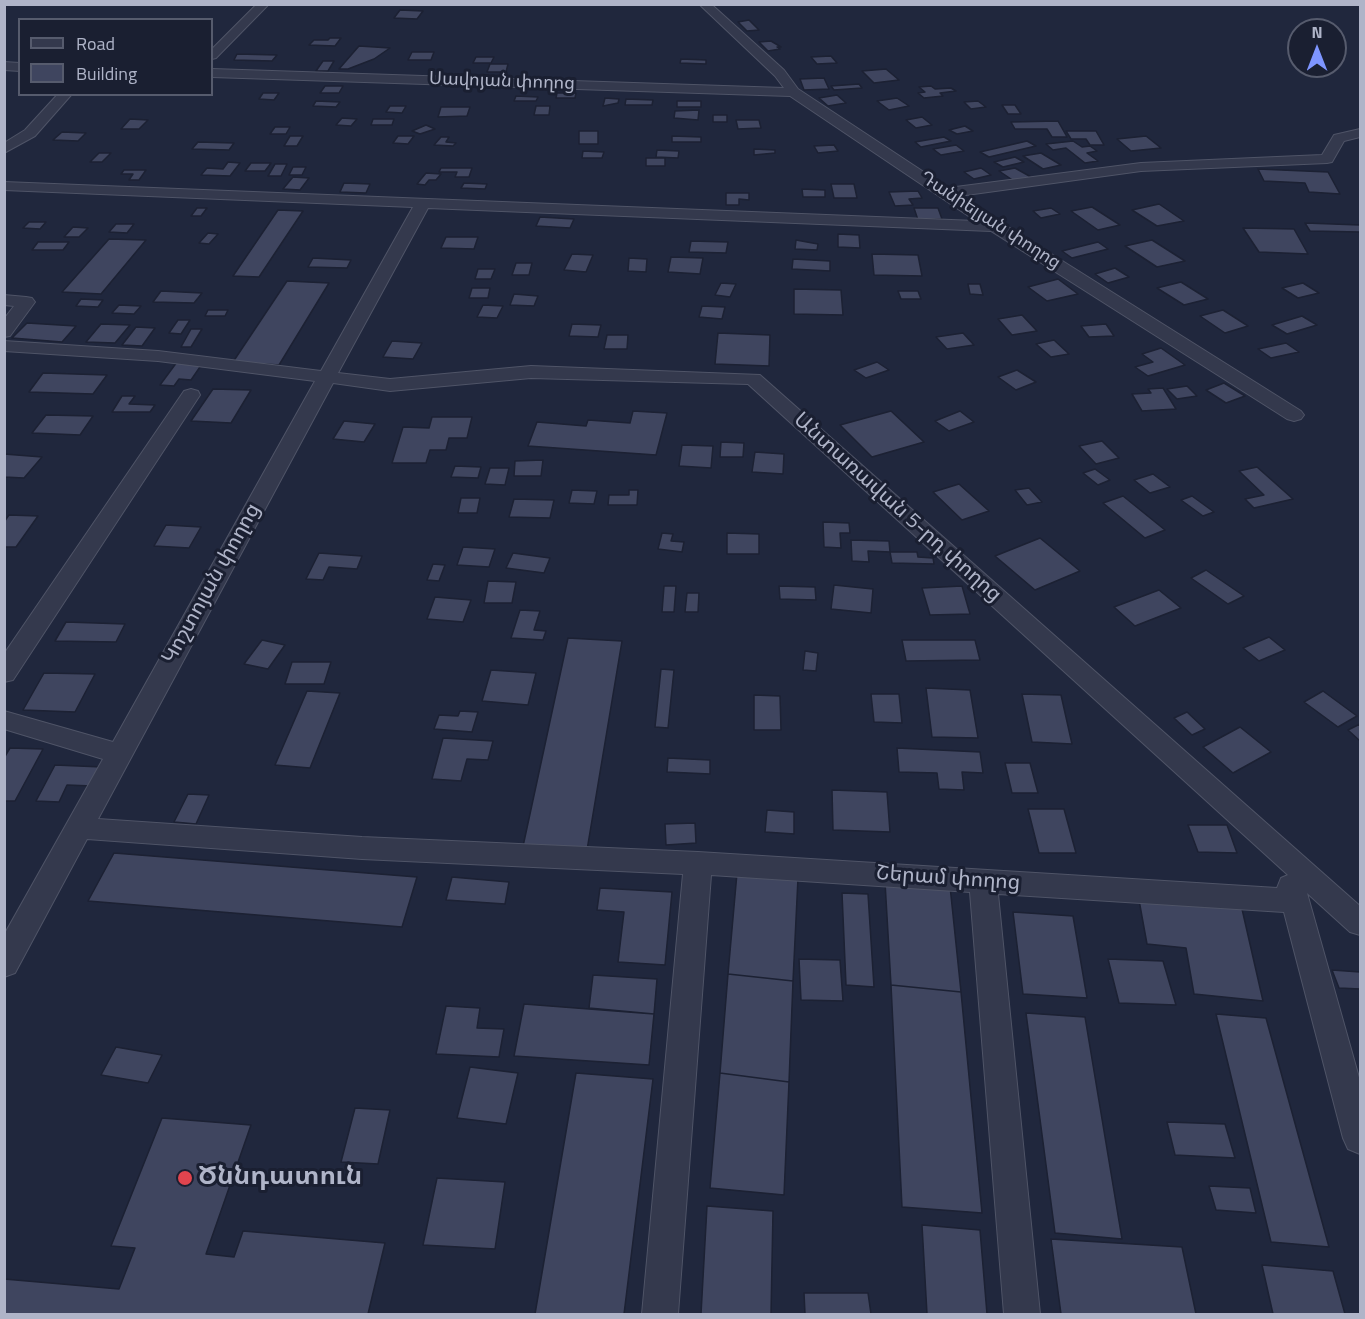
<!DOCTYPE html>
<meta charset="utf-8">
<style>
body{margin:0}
#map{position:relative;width:1365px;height:1319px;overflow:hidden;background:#20273d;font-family:"Titillium Web",sans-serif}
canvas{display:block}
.frame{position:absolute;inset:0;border:6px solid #afb4c8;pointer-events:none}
.legend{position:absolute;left:18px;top:18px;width:195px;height:78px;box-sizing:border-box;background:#1a1f31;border:2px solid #565b6d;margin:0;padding:8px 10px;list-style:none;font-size:18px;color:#afb4c8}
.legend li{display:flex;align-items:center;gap:12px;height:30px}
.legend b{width:30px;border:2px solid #565b6d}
.north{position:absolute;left:1287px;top:18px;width:60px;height:60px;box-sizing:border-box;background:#1a1f31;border:2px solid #565b6d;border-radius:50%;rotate:0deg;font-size:16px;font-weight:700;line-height:24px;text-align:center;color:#afb4c8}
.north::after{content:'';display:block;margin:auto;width:21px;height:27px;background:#7e95ff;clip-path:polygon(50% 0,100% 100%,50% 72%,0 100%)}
</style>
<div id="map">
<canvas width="1365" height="1319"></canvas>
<div class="frame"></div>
<ul class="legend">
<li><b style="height:8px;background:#34394d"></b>Road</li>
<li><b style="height:16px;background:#3f455f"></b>Building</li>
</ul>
<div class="north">N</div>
</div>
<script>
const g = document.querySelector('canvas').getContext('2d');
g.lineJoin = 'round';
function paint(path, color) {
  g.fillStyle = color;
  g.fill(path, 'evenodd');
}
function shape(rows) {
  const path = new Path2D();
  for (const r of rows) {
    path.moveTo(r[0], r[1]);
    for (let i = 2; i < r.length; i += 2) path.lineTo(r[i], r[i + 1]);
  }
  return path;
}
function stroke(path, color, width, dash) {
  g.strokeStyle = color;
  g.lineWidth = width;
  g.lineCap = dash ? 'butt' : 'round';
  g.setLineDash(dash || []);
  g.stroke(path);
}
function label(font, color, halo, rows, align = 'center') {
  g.font = font + ' "Titillium Web","Noto Sans Armenian",sans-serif';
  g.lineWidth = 6;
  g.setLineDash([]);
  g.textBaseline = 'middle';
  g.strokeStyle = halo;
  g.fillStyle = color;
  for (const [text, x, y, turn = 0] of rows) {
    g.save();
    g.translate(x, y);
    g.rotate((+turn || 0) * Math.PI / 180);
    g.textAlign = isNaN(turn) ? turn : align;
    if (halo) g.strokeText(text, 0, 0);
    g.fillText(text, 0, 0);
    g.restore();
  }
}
const building = shape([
 [400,10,423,11,417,19,394,18,400,10],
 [749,20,759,30,747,31,738,22,749,20],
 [330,38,341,38,335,46,309,45,314,40,328,40,330,38],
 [771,41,781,47,777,47,780,49,768,51,759,42,771,41],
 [359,46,390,48,374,59,348,69,339,69,359,46],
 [412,52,434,52,431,60,408,60,412,52],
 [237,54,277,55,272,61,234,60,237,54],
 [831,56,837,63,817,64,811,57,831,56],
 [476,57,494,57,491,63,473,63,476,57],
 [681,59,706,60,706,64,680,63,681,59],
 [323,61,334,61,328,71,316,71,323,61],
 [490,64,508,64,506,72,487,72,490,64],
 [886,69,899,80,874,83,862,71,886,69],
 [824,78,829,89,804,90,800,79,824,78],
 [859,84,862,88,834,90,831,86,859,84],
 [325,86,343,86,339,93,320,93,325,86],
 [931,86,935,89,951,88,956,91,940,93,943,96,924,98,918,93,925,92,919,87,931,86],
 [263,93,279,93,274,100,259,99,263,93],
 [557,93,576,93,575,98,556,98,557,93],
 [837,95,846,103,828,106,819,98,837,95],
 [516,96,538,97,536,101,514,101,516,96],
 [605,98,619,99,618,103,603,106,605,98],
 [897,98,909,106,889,110,877,101,897,98],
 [626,99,653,100,652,105,625,105,626,99],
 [316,101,340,102,336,107,313,106,316,101],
 [677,101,701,101,701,107,677,107,677,101],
 [978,101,986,107,971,109,964,102,978,101],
 [1002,105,1015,105,1021,114,1008,114,1002,105],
 [390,106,406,106,402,113,386,112,390,106],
 [536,106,550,106,549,115,534,115,536,106],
 [441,107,470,107,467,116,438,117,441,107],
 [699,110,698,120,674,118,675,111,699,110],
 [713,115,727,115,727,122,713,122,713,115],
 [922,117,932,125,916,128,906,120,922,117],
 [342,118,357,119,351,126,336,125,342,118],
 [130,119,148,120,139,129,121,129,130,119],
 [373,119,394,119,392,125,371,125,373,119],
 [736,120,759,120,761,128,738,129,736,120],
 [1058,121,1067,137,1052,137,1047,129,1015,129,1011,122,1058,121],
 [426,125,435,129,420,134,412,131,426,125],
 [965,126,973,131,957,134,949,130,965,126],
 [275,127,290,127,286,134,270,134,275,127],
 [579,131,598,131,598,144,579,144,579,131],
 [1066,131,1096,131,1104,145,1090,145,1086,139,1071,139,1066,131],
 [62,132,86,133,78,141,53,140,62,132],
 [290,136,303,136,297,146,284,146,290,136],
 [398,136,414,136,408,144,393,143,398,136],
 [672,136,701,137,701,142,672,142,672,136],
 [1146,136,1161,148,1131,151,1117,139,1146,136],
 [441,137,449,137,446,142,456,143,453,146,434,145,441,137],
 [944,137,951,141,921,147,915,142,944,137],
 [1027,141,1036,146,989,157,980,152,1027,141],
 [1073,141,1082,147,1090,146,1097,151,1087,153,1098,161,1085,163,1066,148,1053,150,1046,144,1073,141],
 [198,142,234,143,229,150,192,149,198,142],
 [834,145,838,151,818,153,814,146,834,145],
 [956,145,964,151,941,155,933,149,956,145],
 [754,149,775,150,775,153,754,155,754,149],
 [657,150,679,151,678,158,656,157,657,150],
 [583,151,604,152,602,158,582,158,583,151],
 [99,153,111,153,102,162,90,162,99,153],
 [1041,153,1061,165,1043,169,1023,156,1041,153],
 [1015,157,1024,162,1003,167,994,162,1015,157],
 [646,158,665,158,665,166,646,166,646,158],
 [228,162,240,163,230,176,201,175,207,168,223,169,228,162],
 [251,163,271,163,265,171,245,171,251,163],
 [275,164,287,164,281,176,268,176,275,164],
 [293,167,306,167,302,175,289,175,293,167],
 [441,168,472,168,469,177,455,177,457,172,439,172,441,168],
 [981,168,991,175,974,179,964,172,981,168],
 [1015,168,1031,177,1014,181,999,171,1015,168],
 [1258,169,1328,172,1340,194,1309,192,1305,183,1264,181,1258,169],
 [124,170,146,170,139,180,129,180,133,174,121,174,124,170],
 [426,173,441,174,436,180,429,180,425,185,417,184,426,173],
 [293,177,309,178,300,190,283,189,293,177],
 [344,183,370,184,366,193,340,192,344,183],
 [464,183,487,184,485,189,461,188,464,183],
 [831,184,854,184,857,198,834,198,831,184],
 [802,189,825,190,825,197,803,197,802,189],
 [918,191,922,198,909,199,913,205,895,206,889,192,918,191],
 [726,193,749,193,749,200,739,199,739,205,726,205,726,193],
 [1159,204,1184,221,1157,226,1132,210,1159,204],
 [1092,207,1120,225,1098,230,1071,211,1092,207],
 [197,208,207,208,201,216,191,216,197,208],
 [914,208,938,208,942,219,918,220,914,208],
 [1051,208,1060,214,1041,218,1033,211,1051,208],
 [278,210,303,211,259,277,233,276,278,210],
 [540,217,574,219,570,228,536,226,540,217],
 [29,222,46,222,40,229,23,228,29,222],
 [1305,223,1360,225,1360,232,1310,231,1305,223],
 [116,224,134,224,127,233,109,232,116,224],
 [73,227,88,228,79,237,64,237,73,227],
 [1243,228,1294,229,1308,254,1259,252,1243,228],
 [208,233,218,234,209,244,199,243,208,233],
 [838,234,859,235,860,248,838,247,838,234],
 [446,237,478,237,474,249,441,248,446,237],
 [109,239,146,240,101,294,62,292,109,239],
 [796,240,818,244,817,250,795,249,796,240],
 [1152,240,1185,261,1157,267,1125,246,1152,240],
 [691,241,728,242,726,253,689,252,691,241],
 [38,242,69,242,63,250,32,250,38,242],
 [1098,242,1108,249,1072,258,1062,251,1098,242],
 [572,254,593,255,586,272,564,270,572,254],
 [872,254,918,255,922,276,874,275,872,254],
 [671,257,703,258,700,274,668,272,671,257],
 [313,258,351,260,347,268,308,267,313,258],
 [629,258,647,259,646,272,628,271,629,258],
 [793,259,830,261,830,271,792,269,793,259],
 [516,263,532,263,529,275,512,275,516,263],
 [1115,268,1129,277,1108,283,1095,274,1115,268],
 [478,269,495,269,491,279,475,279,478,269],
 [1058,279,1078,294,1047,301,1028,287,1058,279],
 [287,281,329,283,279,365,233,362,287,281],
 [1181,282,1208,299,1184,305,1157,288,1181,282],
 [721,283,736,284,730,297,715,295,721,283],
 [1303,283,1319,293,1298,298,1282,288,1303,283],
 [968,284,980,284,983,295,970,294,968,284],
 [472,288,490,288,488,298,469,298,472,288],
 [794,289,841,290,843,315,794,314,794,289],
 [161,291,202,293,194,303,153,302,161,291],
 [898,291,918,291,921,299,901,299,898,291],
 [514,294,538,296,534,306,510,305,514,294],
 [81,299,103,300,98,307,76,306,81,299],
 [119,305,141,306,134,314,112,313,119,305],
 [483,305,503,306,497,318,477,317,483,305],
 [702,306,725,307,722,319,699,317,702,306],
 [208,310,228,310,225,316,205,316,208,310],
 [1223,310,1248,326,1225,333,1200,316,1223,310],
 [1022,315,1037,331,1012,335,998,319,1022,315],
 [1302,316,1317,325,1287,334,1272,325,1302,316],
 [178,320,190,320,181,334,169,333,178,320],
 [27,323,76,326,62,342,12,338,27,323],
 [101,324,130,325,115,343,86,342,101,324],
 [572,324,601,325,598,337,569,336,572,324],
 [1106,324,1114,336,1089,337,1081,326,1106,324],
 [136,327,155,328,142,346,122,345,136,327],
 [191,329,202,329,191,347,181,347,191,329],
 [718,333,770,335,769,366,715,364,718,333],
 [963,333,974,345,947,349,936,337,963,333],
 [607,335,628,335,627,349,604,349,607,335],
 [1054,340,1069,354,1051,357,1036,344,1054,340],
 [392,341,422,343,413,359,383,357,392,341],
 [1286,343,1299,352,1271,358,1258,349,1286,343],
 [1161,348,1185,365,1148,376,1135,367,1153,362,1142,354,1161,348],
 [177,362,202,364,191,380,179,379,174,386,160,385,177,362],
 [877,362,889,370,866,378,854,370,877,362],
 [1017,370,1036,382,1016,390,998,377,1017,370],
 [43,373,107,375,93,394,29,392,43,373],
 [1224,383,1245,396,1226,403,1206,390,1224,383],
 [1187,386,1197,396,1177,399,1167,389,1187,386],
 [1163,388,1176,409,1142,411,1132,394,1151,393,1148,389,1163,388],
 [213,389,251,390,231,423,191,421,213,389],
 [122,396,135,396,129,404,155,405,150,412,112,412,122,396],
 [633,411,667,413,656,455,528,446,537,422,586,426,588,420,630,423,633,411],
 [891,411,924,442,872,457,840,425,891,411],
 [960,411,974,422,949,431,935,421,960,411],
 [46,415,93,416,80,435,32,433,46,415],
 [432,417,472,417,467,438,449,438,446,450,430,450,426,463,392,463,403,427,429,428,432,417],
 [344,421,375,424,364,442,333,439,344,421],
 [1102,441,1119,458,1096,464,1079,446,1102,441],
 [721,442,744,443,743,457,720,457,721,442],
 [682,445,713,446,711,468,679,466,682,445],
 [755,452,784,454,783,474,752,472,755,452],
 [4,454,42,457,24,478,4,477,4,454],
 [543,460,541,476,514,476,515,461,543,460],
 [455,466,481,467,478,478,451,477,455,466],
 [1257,467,1293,499,1254,508,1245,499,1264,495,1239,471,1257,467],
 [490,468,509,468,505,485,485,484,490,468],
 [1095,469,1110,480,1098,485,1083,473,1095,469],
 [1153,474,1170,487,1150,493,1134,480,1153,474],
 [959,484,989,511,962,520,933,492,959,484],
 [1029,488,1042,502,1027,505,1015,490,1029,488],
 [572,490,597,491,594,504,569,503,572,490],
 [629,490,638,490,637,505,608,505,609,495,629,495,629,490],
 [1123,496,1165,530,1145,538,1103,503,1123,496],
 [1192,496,1214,512,1203,516,1181,500,1192,496],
 [461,498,480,498,477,513,458,513,461,498],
 [514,499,554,500,550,518,509,517,514,499],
 [9,515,38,516,16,547,4,547,4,522,9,515],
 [823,522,849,523,850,533,840,533,841,548,824,547,823,522],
 [166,525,201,527,189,548,154,546,166,525],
 [662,533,673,534,671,541,684,542,682,552,658,549,662,533],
 [727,533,759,534,759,554,727,554,727,533],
 [1040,538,1080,571,1035,590,995,556,1040,538],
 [851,540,889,541,890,552,868,551,869,562,852,561,851,540],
 [463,547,495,549,489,567,457,565,463,547],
 [890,552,917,552,918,557,933,558,934,564,892,563,890,552],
 [319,553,362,556,357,569,329,567,323,580,306,579,319,553],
 [513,553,550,558,544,573,506,568,513,553],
 [433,564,445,565,439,581,427,580,433,564],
 [1206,570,1244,596,1228,604,1191,578,1206,570],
 [488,581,516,582,512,603,484,603,488,581],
 [834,585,873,589,871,613,831,609,834,585],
 [664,586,676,586,674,612,662,612,664,586],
 [779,586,815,587,816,600,780,599,779,586],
 [962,586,970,614,930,615,922,588,962,586],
 [1159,590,1181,608,1135,626,1114,607,1159,590],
 [687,593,699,593,698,612,685,612,687,593],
 [435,597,471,600,463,622,427,619,435,597],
 [520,610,540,611,534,630,546,631,543,640,511,638,520,610],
 [66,622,125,624,116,642,55,641,66,622],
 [1269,637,1285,650,1259,661,1243,648,1269,637],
 [568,638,622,641,586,856,522,851,568,638],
 [262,640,285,645,268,669,244,664,262,640],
 [902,640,975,640,980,660,906,661,902,640],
 [805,651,818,653,816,671,803,670,805,651],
 [292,662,331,662,324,684,285,684,292,662],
 [661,669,674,670,668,728,655,727,661,669],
 [491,670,536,673,528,705,482,701,491,670],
 [44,673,95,674,75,712,23,710,44,673],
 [926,688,970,690,978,738,932,737,926,688],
 [307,691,340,693,310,768,275,765,307,691],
 [1323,691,1357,716,1338,727,1304,702,1323,691],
 [871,694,899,694,902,723,874,722,871,694],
 [1022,694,1061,695,1072,744,1032,742,1022,694],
 [754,695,780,696,781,730,754,730,754,695],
 [460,711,478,712,472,732,434,729,439,715,458,716,460,711],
 [1187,712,1205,729,1192,735,1174,718,1187,712],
 [1360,724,1360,741,1348,730,1360,724],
 [1240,727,1271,752,1233,773,1203,747,1240,727],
 [443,738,493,741,488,760,467,759,461,781,432,779,443,738],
 [10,748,43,749,15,801,4,801,4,758,10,748],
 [897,748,980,752,983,773,962,772,964,790,939,789,937,773,899,772,897,748],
 [668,758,710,760,710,774,667,772,668,758],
 [1005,763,1030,763,1038,793,1012,793,1005,763],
 [55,765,102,767,92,786,67,785,59,802,36,801,55,765],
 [832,790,887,792,890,832,833,830,832,790],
 [188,794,209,795,196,824,174,822,188,794],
 [1028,809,1064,809,1076,853,1039,853,1028,809],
 [767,810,794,812,794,834,765,832,767,810],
 [695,823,696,843,666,845,665,824,695,823],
 [1188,825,1227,825,1237,853,1198,852,1188,825],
 [114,853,417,877,402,927,88,901,114,853],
 [737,873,798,878,793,981,728,974,737,873],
 [452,877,509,882,505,904,446,900,452,877],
 [885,882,950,886,961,992,891,985,885,882],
 [600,888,672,892,665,965,618,962,624,912,597,910,600,888],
 [842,893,868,894,874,987,846,985,842,893],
 [1139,900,1242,909,1263,1001,1194,994,1186,948,1147,944,1139,900],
 [1013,912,1073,916,1087,998,1023,994,1013,912],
 [799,959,840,960,843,1001,801,1000,799,959],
 [1108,959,1163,961,1176,1005,1119,1003,1108,959],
 [1332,970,1360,972,1360,989,1339,988,1332,970],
 [728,974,793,981,789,1082,720,1073,728,974],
 [593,975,657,979,654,1014,589,1008,593,975],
 [891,985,961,992,982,1213,902,1207,891,985],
 [524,1004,654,1014,649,1065,514,1056,524,1004],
 [446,1006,480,1008,477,1028,504,1029,499,1057,436,1054,446,1006],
 [1026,1013,1085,1017,1122,1239,1055,1233,1026,1013],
 [1216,1014,1266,1018,1329,1247,1271,1242,1216,1014],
 [116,1047,162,1055,148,1083,101,1075,116,1047],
 [470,1067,518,1073,506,1124,457,1118,470,1067],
 [576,1073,653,1079,624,1314,535,1314,576,1073],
 [720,1073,789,1082,784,1195,710,1188,720,1073],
 [355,1108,390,1110,378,1164,341,1162,355,1108],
 [162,1118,251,1125,206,1254,234,1257,243,1231,385,1243,368,1314,4,1314,4,1279,119,1289,135,1248,111,1246,162,1118],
 [1167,1122,1225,1124,1235,1158,1175,1155,1167,1122],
 [437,1178,505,1182,495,1249,423,1245,437,1178],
 [1209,1186,1250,1188,1256,1213,1216,1210,1209,1186],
 [707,1206,773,1211,771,1314,701,1314,707,1206],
 [922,1225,980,1230,987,1314,927,1314,922,1225],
 [1051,1239,1182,1247,1196,1314,1061,1314,1051,1239],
 [1262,1265,1333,1271,1345,1314,1273,1314,1262,1265],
 [804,1293,868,1293,871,1314,805,1314,804,1293]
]);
const street = shape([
 [257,4,269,4,216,58,212,59,212,49,257,4],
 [699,4,711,4,784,70,798,89,948,188,1141,163,1322,155,1334,135,1360,129,1360,137,1344,141,1332,162,1327,163,1141,171,959,196,1301,411,1304,415,1301,419,1294,421,1287,419,991,231,428,208,338,373,390,379,531,366,760,375,1360,906,1360,935,1350,932,1307,893,1360,1081,1360,1154,1348,1149,1343,1138,1284,912,998,894,1040,1314,1004,1314,970,892,711,875,678,1314,642,1314,683,874,362,859,87,839,15,973,4,977,4,935,103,759,4,729,4,711,113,742,315,381,158,361,4,351,4,341,158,351,321,371,413,207,4,190,4,182,976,221,790,96,212,77,212,69,784,88,775,76,699,4],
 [531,378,748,384,1288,875,1281,878,1277,888,698,852,362,837,98,819,333,383,390,391,531,378],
 [4,62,20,63,20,71,4,70,4,62],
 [58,94,72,94,35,136,4,153,4,143,25,130,58,94],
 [4,295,26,297,32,298,35,302,10,336,4,337,4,319,14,306,4,305,4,295],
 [191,389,198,391,200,395,13,680,4,682,4,654,184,391,191,389]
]);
const markers = [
 [185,1178,8,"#e0444e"]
];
const farStreetnames = [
 ["Սավոյան փողոց",502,82,2],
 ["Դանիելյան փողոց",990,221,33]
];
const streetNames = [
 ["Անտառավան 5-րդ փողոց",897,508,42],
 ["Կոշտոյան փողոց",212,584,-61],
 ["Շերամ փողոց",948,879,4]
];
const nearPoinames = [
 ["Ծննդատուն",198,1178]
];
paint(building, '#3f455f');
stroke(building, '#1c2133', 1.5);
stroke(street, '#4f5467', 2);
paint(street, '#34394d');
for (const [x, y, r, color] of markers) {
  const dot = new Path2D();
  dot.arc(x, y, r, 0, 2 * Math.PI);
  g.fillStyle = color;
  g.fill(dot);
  stroke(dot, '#1a1f31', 2);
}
label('18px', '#afb4c8', '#1a1f31', farStreetnames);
label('21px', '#afb4c8', '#1a1f31', streetNames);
label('bold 26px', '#afb4c8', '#1a1f31', nearPoinames, 'left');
</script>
